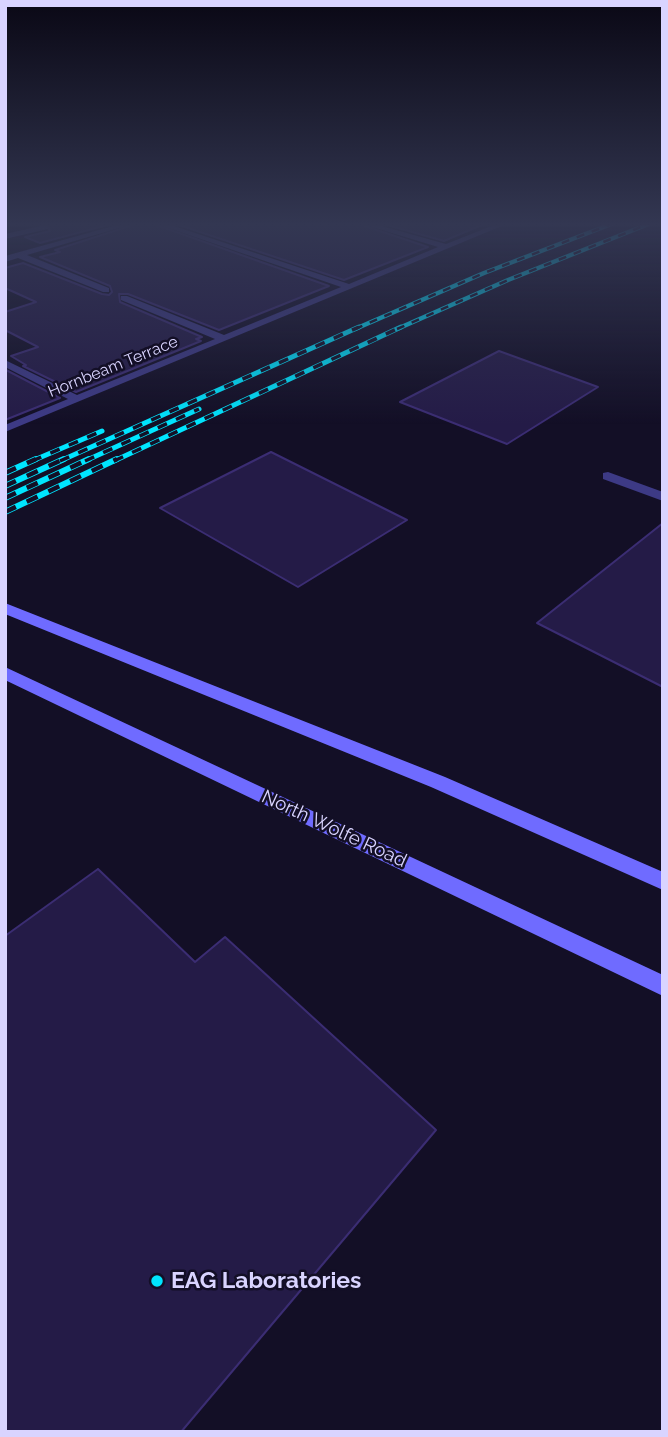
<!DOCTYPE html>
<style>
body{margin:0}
#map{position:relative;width:668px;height:1437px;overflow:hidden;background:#130f26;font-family:Raleway,sans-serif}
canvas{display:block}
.frame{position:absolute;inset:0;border:7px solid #d9d4ff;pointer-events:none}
</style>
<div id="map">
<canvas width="668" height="1437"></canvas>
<div class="frame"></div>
</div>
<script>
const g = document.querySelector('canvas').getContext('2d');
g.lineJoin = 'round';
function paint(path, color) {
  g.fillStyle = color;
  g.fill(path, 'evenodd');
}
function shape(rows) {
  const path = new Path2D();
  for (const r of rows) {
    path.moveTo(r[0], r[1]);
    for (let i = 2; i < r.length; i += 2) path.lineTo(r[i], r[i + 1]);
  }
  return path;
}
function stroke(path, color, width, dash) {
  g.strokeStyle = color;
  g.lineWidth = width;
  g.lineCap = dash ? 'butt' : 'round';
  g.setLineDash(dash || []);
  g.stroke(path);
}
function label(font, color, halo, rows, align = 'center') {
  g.font = font + ' Raleway,sans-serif';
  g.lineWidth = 5;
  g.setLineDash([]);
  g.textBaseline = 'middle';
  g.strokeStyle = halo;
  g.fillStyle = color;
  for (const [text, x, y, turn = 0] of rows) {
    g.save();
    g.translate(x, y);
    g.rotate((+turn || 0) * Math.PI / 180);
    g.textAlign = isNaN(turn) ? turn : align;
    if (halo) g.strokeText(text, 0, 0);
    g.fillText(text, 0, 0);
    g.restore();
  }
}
const building = shape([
 [45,223,115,223,40,243,25,237,50,231,45,223],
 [139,223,151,223,329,286,219,330,128,294,119,294,120,302,202,337,196,339,201,341,76,392,23,366,26,365,11,356,38,347,5,330,5,312,36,302,5,288,5,268,23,263,102,294,109,295,112,292,110,286,40,257,60,252,55,250,139,223],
 [173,223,356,223,428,247,344,280,173,223],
 [380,223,484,223,484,224,444,241,380,223],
 [499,351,598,387,507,444,400,402,499,351],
 [6,370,60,398,5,420,6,370],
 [271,452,407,520,298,587,160,508,271,452],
 [663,523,663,687,537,623,663,523],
 [98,869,195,962,225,937,436,1130,181,1432,5,1432,5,936,98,869]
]);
const street = shape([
 [124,223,136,223,27,255,109,288,109,292,103,292,18,258,5,262,5,256,124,223],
 [154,223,165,223,349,284,438,247,359,223,371,223,446,244,499,223,509,223,5,432,5,425,68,399,5,367,5,360,77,395,215,339,121,300,121,296,127,296,224,335,341,287,154,223],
 [45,225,48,229,5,239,5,234,45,225],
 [608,472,663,492,663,501,603,479,603,473,608,472]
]);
const secondary = shape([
 [5,603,445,777,663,872,663,890,431,787,5,614,5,603],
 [5,667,663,975,663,996,5,680,5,667]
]);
const railFar2 = shape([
 [355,329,484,273,614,223],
 [397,329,508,280,651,223]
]);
const railFar1 = shape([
 [32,461,102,431],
 [60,461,359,327],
 [85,461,199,409],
 [114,461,401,327]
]);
const rail = shape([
 [5,473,36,459],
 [5,486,64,459],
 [5,498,89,459],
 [5,512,117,459]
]);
const markers = [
 [157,1281,7,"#00e5ff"]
];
const farStreetnames = [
 ["Hornbeam Terrace",113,367,-22]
];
const streetNames = [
 ["North Wolfe Road",334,829,25]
];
const nearPoinames = [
 ["EAG Laboratories",171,1281]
];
paint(building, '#241b47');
stroke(building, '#3b2d73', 2);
paint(street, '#3d3a85');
paint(secondary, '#6f6bff');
stroke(railFar2, '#00e5ff', 4.5);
stroke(railFar1, '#00e5ff', 5);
stroke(rail, '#00e5ff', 6);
stroke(railFar2, '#130f26', 2.5, [8]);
stroke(railFar1, '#130f26', 3.5, [10]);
stroke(rail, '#130f26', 4.5, [12]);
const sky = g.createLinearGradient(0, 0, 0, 424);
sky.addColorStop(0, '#0a0815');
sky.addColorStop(0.53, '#333752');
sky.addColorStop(1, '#33375200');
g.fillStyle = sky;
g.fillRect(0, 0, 668, 424);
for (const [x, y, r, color] of markers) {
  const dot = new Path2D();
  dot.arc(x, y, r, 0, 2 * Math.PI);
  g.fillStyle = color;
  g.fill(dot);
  stroke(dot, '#130f26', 2.5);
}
label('16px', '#d9d4ff', '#130f26', farStreetnames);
label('19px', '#d9d4ff', '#130f26', streetNames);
label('bold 23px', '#d9d4ff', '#130f26', nearPoinames, 'left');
</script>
